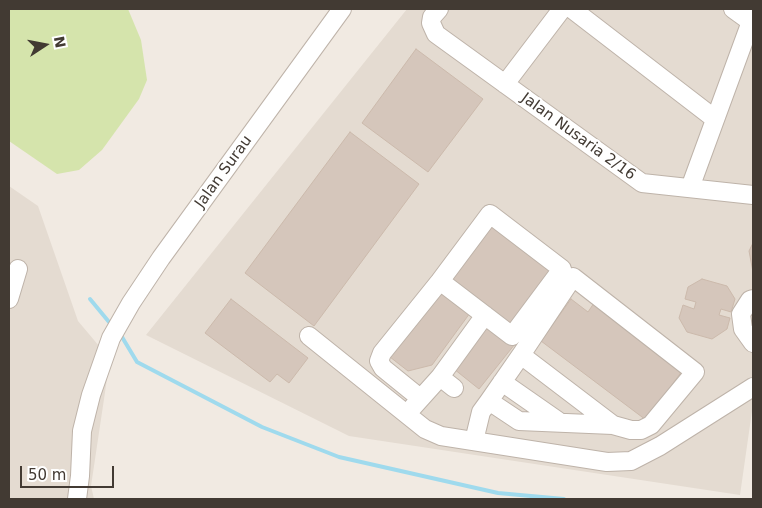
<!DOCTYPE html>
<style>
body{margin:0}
#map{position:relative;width:762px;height:508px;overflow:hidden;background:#f1eae2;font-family:"DejaVu Sans",sans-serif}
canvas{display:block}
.frame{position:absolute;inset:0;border:10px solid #423a33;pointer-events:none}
.north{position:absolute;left:20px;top:20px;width:50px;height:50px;-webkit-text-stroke:4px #fff;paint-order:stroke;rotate:79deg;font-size:14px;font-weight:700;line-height:20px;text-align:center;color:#423a33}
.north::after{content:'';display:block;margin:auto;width:18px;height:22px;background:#423a33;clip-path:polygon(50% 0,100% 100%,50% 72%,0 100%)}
.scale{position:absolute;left:20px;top:466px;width:94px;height:22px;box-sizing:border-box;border:2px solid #423a33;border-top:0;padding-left:6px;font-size:15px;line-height:18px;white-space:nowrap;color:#423a33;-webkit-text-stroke:4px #fff;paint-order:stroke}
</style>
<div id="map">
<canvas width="762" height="508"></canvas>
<div class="frame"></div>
<div class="north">N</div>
<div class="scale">50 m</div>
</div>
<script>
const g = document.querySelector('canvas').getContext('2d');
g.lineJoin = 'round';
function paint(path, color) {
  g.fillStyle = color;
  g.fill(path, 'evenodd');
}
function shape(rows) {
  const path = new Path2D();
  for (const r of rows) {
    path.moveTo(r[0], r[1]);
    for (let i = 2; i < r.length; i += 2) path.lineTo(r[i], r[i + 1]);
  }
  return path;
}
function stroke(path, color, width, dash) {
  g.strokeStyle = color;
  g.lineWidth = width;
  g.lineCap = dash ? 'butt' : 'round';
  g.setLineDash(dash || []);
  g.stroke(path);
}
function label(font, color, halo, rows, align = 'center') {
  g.font = font + ' "DejaVu Sans",sans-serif';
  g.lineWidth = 4.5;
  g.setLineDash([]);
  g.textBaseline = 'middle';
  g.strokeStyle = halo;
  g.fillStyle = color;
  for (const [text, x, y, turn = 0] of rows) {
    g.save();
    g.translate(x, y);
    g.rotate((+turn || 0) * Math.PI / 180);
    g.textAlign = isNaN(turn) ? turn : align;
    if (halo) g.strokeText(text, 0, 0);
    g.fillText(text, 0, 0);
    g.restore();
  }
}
const residential = shape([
 [407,9,753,9,753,404,740,495,349,436,146,335],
 [9,186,38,206,78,321,110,359,91,486,94,499,9,499]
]);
const green = shape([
 [9,9,128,9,141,40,147,80,139,99,102,150,79,170,57,174,9,141]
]);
const stream = shape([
 [90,299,109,322],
 [122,337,137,362,262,427,339,457,498,493,564,499]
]);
const building = shape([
 [416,49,483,99,428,172,362,123,416,49],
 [350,132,419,184,314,326,245,273,350,132],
 [491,220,557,271,513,328,447,277,491,220],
 [753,243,753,272,749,251,753,243],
 [702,279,727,286,735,299,731,312,721,309,719,315,730,318,727,329,712,339,687,332,679,318,683,305,694,309,696,302,685,299,688,287,702,279],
 [439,290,470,313,432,365,408,371,390,357,439,290],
 [231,299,308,358,289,383,277,374,270,382,205,333,231,299],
 [571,299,588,312,596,300,685,367,646,420,541,341,571,299],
 [489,324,515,344,479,389,454,369,489,324]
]);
const minor = shape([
 [439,9,432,17,431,23,436,34,642,183,753,195],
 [572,9,715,119],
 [733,9,751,22],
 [505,84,562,9],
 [690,188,753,16],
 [9,299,18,269],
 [753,299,750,300,741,314,743,329,753,343],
 [309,336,425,429,441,436,607,462,631,461,660,446,753,387],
 [521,355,573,277,695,372,651,425,641,430,631,430,613,425],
 [440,377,454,388],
 [502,382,558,421],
 [420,398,383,368,379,361,382,353,440,281,490,214,562,269,512,336,440,281],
 [413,407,440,377,485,315],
 [474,441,481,412,489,401,521,355,613,425,519,421,489,401],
 [77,499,80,476,82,431,91,395,111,338,131,303,161,258,342,9]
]);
const streetNames = [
 ["Jalan Nusaria 2/16",578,137,36],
 ["Jalan Surau",224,172,-54]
];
paint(residential, '#e4dbd1');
paint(green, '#d5e4ac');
stroke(stream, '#9fdaed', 4);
paint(building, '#d5c6bb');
stroke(building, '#ccbaac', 1);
stroke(minor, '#beb3a9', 20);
stroke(minor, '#fff', 18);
label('15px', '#423a33', '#fff', streetNames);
</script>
